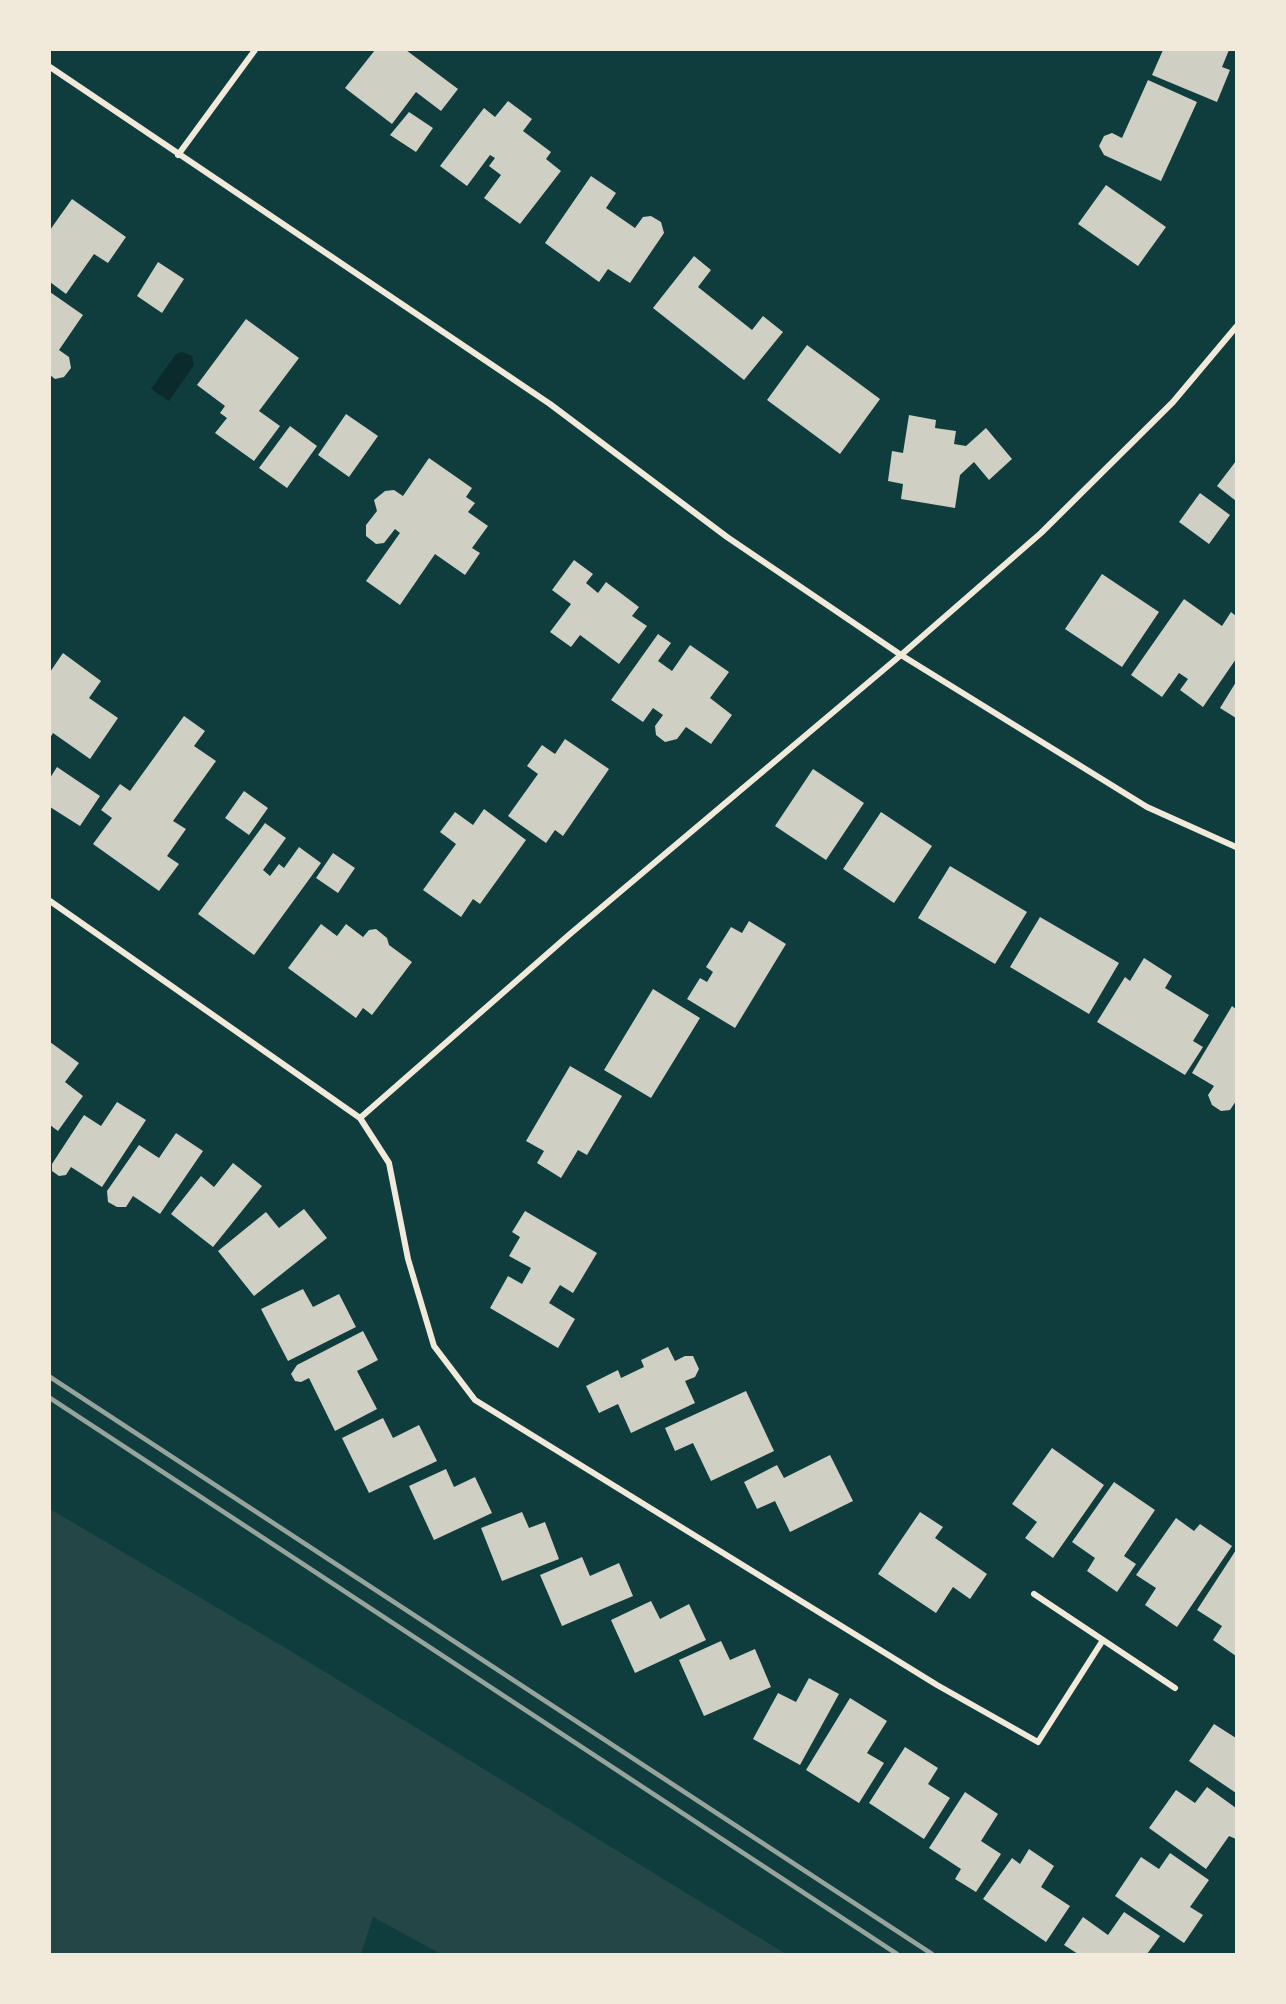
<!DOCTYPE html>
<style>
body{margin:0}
#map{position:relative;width:1286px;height:2004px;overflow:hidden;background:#0f3d3e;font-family:Overpass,sans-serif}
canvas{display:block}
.frame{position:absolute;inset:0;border:51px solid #f1e9da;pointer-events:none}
</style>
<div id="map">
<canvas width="1286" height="2004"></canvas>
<div class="frame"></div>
</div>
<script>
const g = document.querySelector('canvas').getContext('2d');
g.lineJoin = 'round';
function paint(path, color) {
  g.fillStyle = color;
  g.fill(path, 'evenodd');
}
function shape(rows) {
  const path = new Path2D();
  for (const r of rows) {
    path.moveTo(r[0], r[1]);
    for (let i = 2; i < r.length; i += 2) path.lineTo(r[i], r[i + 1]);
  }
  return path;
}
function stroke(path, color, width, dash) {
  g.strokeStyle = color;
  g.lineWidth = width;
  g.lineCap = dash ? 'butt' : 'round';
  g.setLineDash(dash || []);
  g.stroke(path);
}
const green = shape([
 [50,1509,294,1653,786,1954,441,1954,373,1917,361,1954,50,1954]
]);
const water = shape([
 [182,352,192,356,194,365,169,401,151,389,176,354]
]);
const building = shape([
 [375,50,406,50,458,89,441,111,416,92,392,124,345,88],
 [1163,50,1229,50,1222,67,1230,70,1217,102,1152,75],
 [1148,80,1197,102,1161,181,1104,155,1099,146,1104,136,1112,133,1122,138],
 [508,101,532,119,523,131,551,152,546,159,561,171,520,224,484,198,501,175,489,166,495,158,490,155,467,186,440,166,484,108,495,117],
 [409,112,433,128,416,152,390,135],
 [591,176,616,193,606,208,635,228,643,217,651,216,661,222,664,233,630,283,608,269,599,282,545,243],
 [1106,185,1166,227,1138,266,1078,224],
 [72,199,126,237,108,263,94,254,66,294,50,282,50,230],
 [694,256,711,270,698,287,752,330,763,316,783,332,744,380,653,308],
 [158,262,184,279,162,313,137,296],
 [50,292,83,315,59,350,69,357,71,368,64,377,55,379,50,375],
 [246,319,299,358,259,411,280,426,254,461,215,433,227,418,220,413,225,406,197,385],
 [807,345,880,399,840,454,767,400],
 [346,414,378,436,349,477,318,455],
 [909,415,936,420,935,428,956,431,954,444,966,446,986,428,1012,459,989,480,974,462,960,475,955,508,901,499,903,484,888,481,892,451,903,453],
 [290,426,317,446,287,488,259,468],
 [429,458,472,488,466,497,475,503,468,512,488,526,472,548,480,553,465,575,435,554,400,605,366,581,400,533,395,529,384,543,376,544,366,536,366,525,377,511,374,500,385,491,394,490,403,496],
 [1236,461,1236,501,1217,486],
 [1200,493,1230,515,1209,544,1179,522],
 [574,560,593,574,586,583,598,593,606,582,639,607,632,616,647,626,619,664,580,635,571,647,550,632,571,604,552,590],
 [1102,574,1159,612,1122,667,1065,629],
 [1184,599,1222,626,1231,612,1236,616,1236,659,1203,707,1180,690,1188,679,1179,673,1162,697,1131,675],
 [658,634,671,643,658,661,672,671,690,645,729,672,710,698,732,715,711,744,686,727,677,739,665,742,656,735,655,726,663,715,653,708,643,722,611,700],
 [63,653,101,681,89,698,118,718,90,759,53,733,50,738,50,672],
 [1236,682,1236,718,1220,708],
 [184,716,205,731,194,746,216,761,173,821,186,829,167,856,179,864,159,891,93,844,112,818,101,810,120,784,130,791],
 [565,739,609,769,563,836,555,830,546,843,508,816,538,774,527,766,542,745,555,754],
 [57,767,100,796,80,826,50,807,50,778],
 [813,769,864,803,826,860,775,826],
 [244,791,268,808,249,835,225,818],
 [484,809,526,840,480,904,473,899,461,917,423,890,456,844,440,832,455,812,473,825],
 [881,812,932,846,894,903,843,869],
 [265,823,286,838,263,870,270,876,279,864,284,868,299,847,321,863,254,955,198,914],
 [333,853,355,868,338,893,316,878],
 [950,866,1027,912,995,964,918,918],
 [1040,917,1119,963,1089,1014,1010,967],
 [749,921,786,944,735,1028,687,999,700,978,707,982,713,972,706,967,731,927,742,933],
 [321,924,337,936,346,924,363,937,369,930,376,929,387,938,389,945,412,962,372,1015,363,1008,356,1018,288,968],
 [1144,958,1172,976,1165,988,1209,1015,1193,1041,1203,1047,1185,1075,1097,1022,1125,977,1130,981],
 [653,989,700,1018,651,1098,604,1070],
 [1232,1006,1236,1009,1236,1101,1230,1110,1221,1111,1212,1105,1208,1095,1214,1086,1192,1073],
 [50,1042,79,1063,65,1082,83,1096,58,1131,50,1125],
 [570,1066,622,1096,587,1155,578,1150,561,1178,537,1163,544,1151,526,1141],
 [117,1102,146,1120,102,1187,71,1167,66,1175,59,1176,52,1171,52,1164,84,1115,101,1126],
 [176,1133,203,1151,160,1214,133,1196,126,1207,117,1207,108,1202,107,1191,139,1145,159,1158],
 [233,1163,262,1186,213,1247,171,1214,201,1176,214,1187],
 [304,1209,327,1238,254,1296,218,1251,266,1212,279,1228],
 [525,1211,597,1253,573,1293,560,1285,549,1303,575,1319,558,1348,490,1308,508,1276,522,1284,531,1268,509,1256,520,1237,512,1232],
 [303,1289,313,1307,339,1294,356,1327,288,1361,261,1309],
 [363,1331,378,1360,357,1371,377,1409,335,1431,309,1378,301,1382,295,1381,291,1374,297,1365],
 [668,1347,675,1361,685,1356,693,1356,699,1369,695,1377,685,1381,695,1403,631,1433,618,1404,599,1413,586,1386,618,1370,621,1378,644,1367,641,1360],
 [746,1391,774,1451,711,1481,693,1443,675,1451,665,1428],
 [383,1418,393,1438,419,1425,437,1461,369,1493,342,1438],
 [1052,1448,1104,1485,1053,1558,1025,1538,1037,1522,1012,1504],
 [830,1455,853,1501,790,1532,775,1501,757,1509,744,1482,777,1465,784,1478],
 [446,1469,454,1487,475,1477,492,1513,434,1540,409,1486],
 [1114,1482,1155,1510,1124,1556,1136,1564,1117,1592,1087,1571,1095,1558,1072,1542],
 [522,1512,529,1528,545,1522,559,1559,502,1581,481,1528],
 [920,1512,943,1527,935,1538,987,1574,970,1599,953,1587,936,1613,878,1574],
 [1176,1518,1194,1531,1200,1524,1232,1546,1177,1627,1145,1605,1156,1588,1136,1575],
 [1236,1550,1236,1656,1213,1640,1222,1626,1197,1610],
 [582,1557,590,1576,619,1563,633,1596,562,1626,540,1575],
 [651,1601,660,1619,689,1604,706,1640,635,1673,611,1620],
 [721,1641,730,1660,755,1649,771,1687,704,1716,679,1660],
 [809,1678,839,1694,800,1765,753,1739,778,1693,796,1702],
 [850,1698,887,1721,867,1753,884,1763,859,1803,806,1770],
 [1214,1724,1236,1738,1236,1793,1189,1761],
 [905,1747,938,1768,928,1784,950,1798,924,1839,869,1803],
 [1207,1787,1236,1808,1236,1839,1229,1836,1206,1869,1149,1828,1176,1790,1195,1803],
 [965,1792,998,1814,981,1841,1001,1854,976,1892,955,1879,961,1869,929,1848],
 [1029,1849,1054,1866,1041,1887,1070,1906,1046,1942,983,1899,1012,1858,1020,1864],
 [1170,1853,1209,1880,1190,1907,1203,1915,1184,1943,1115,1896,1141,1857,1159,1869],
 [1124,1912,1160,1936,1147,1954,1078,1954,1064,1945,1083,1917,1108,1935]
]);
const minor = shape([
 [50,67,550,404,727,537,901,655,1147,807,1236,847],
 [178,155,255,50],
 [50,901,360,1118,389,1163,408,1259,434,1346,475,1400,937,1685,1038,1742,1103,1640],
 [360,1118,570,934,901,655,1041,533,1173,402,1236,327],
 [1034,1594,1175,1688]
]);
const rail = shape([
 [50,1377,932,1954],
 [50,1398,897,1954]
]);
paint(green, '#244646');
paint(water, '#0a2a2b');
paint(building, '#cfcfc3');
stroke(minor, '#f1e9da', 6);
stroke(rail, '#97a49c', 4.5);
</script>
